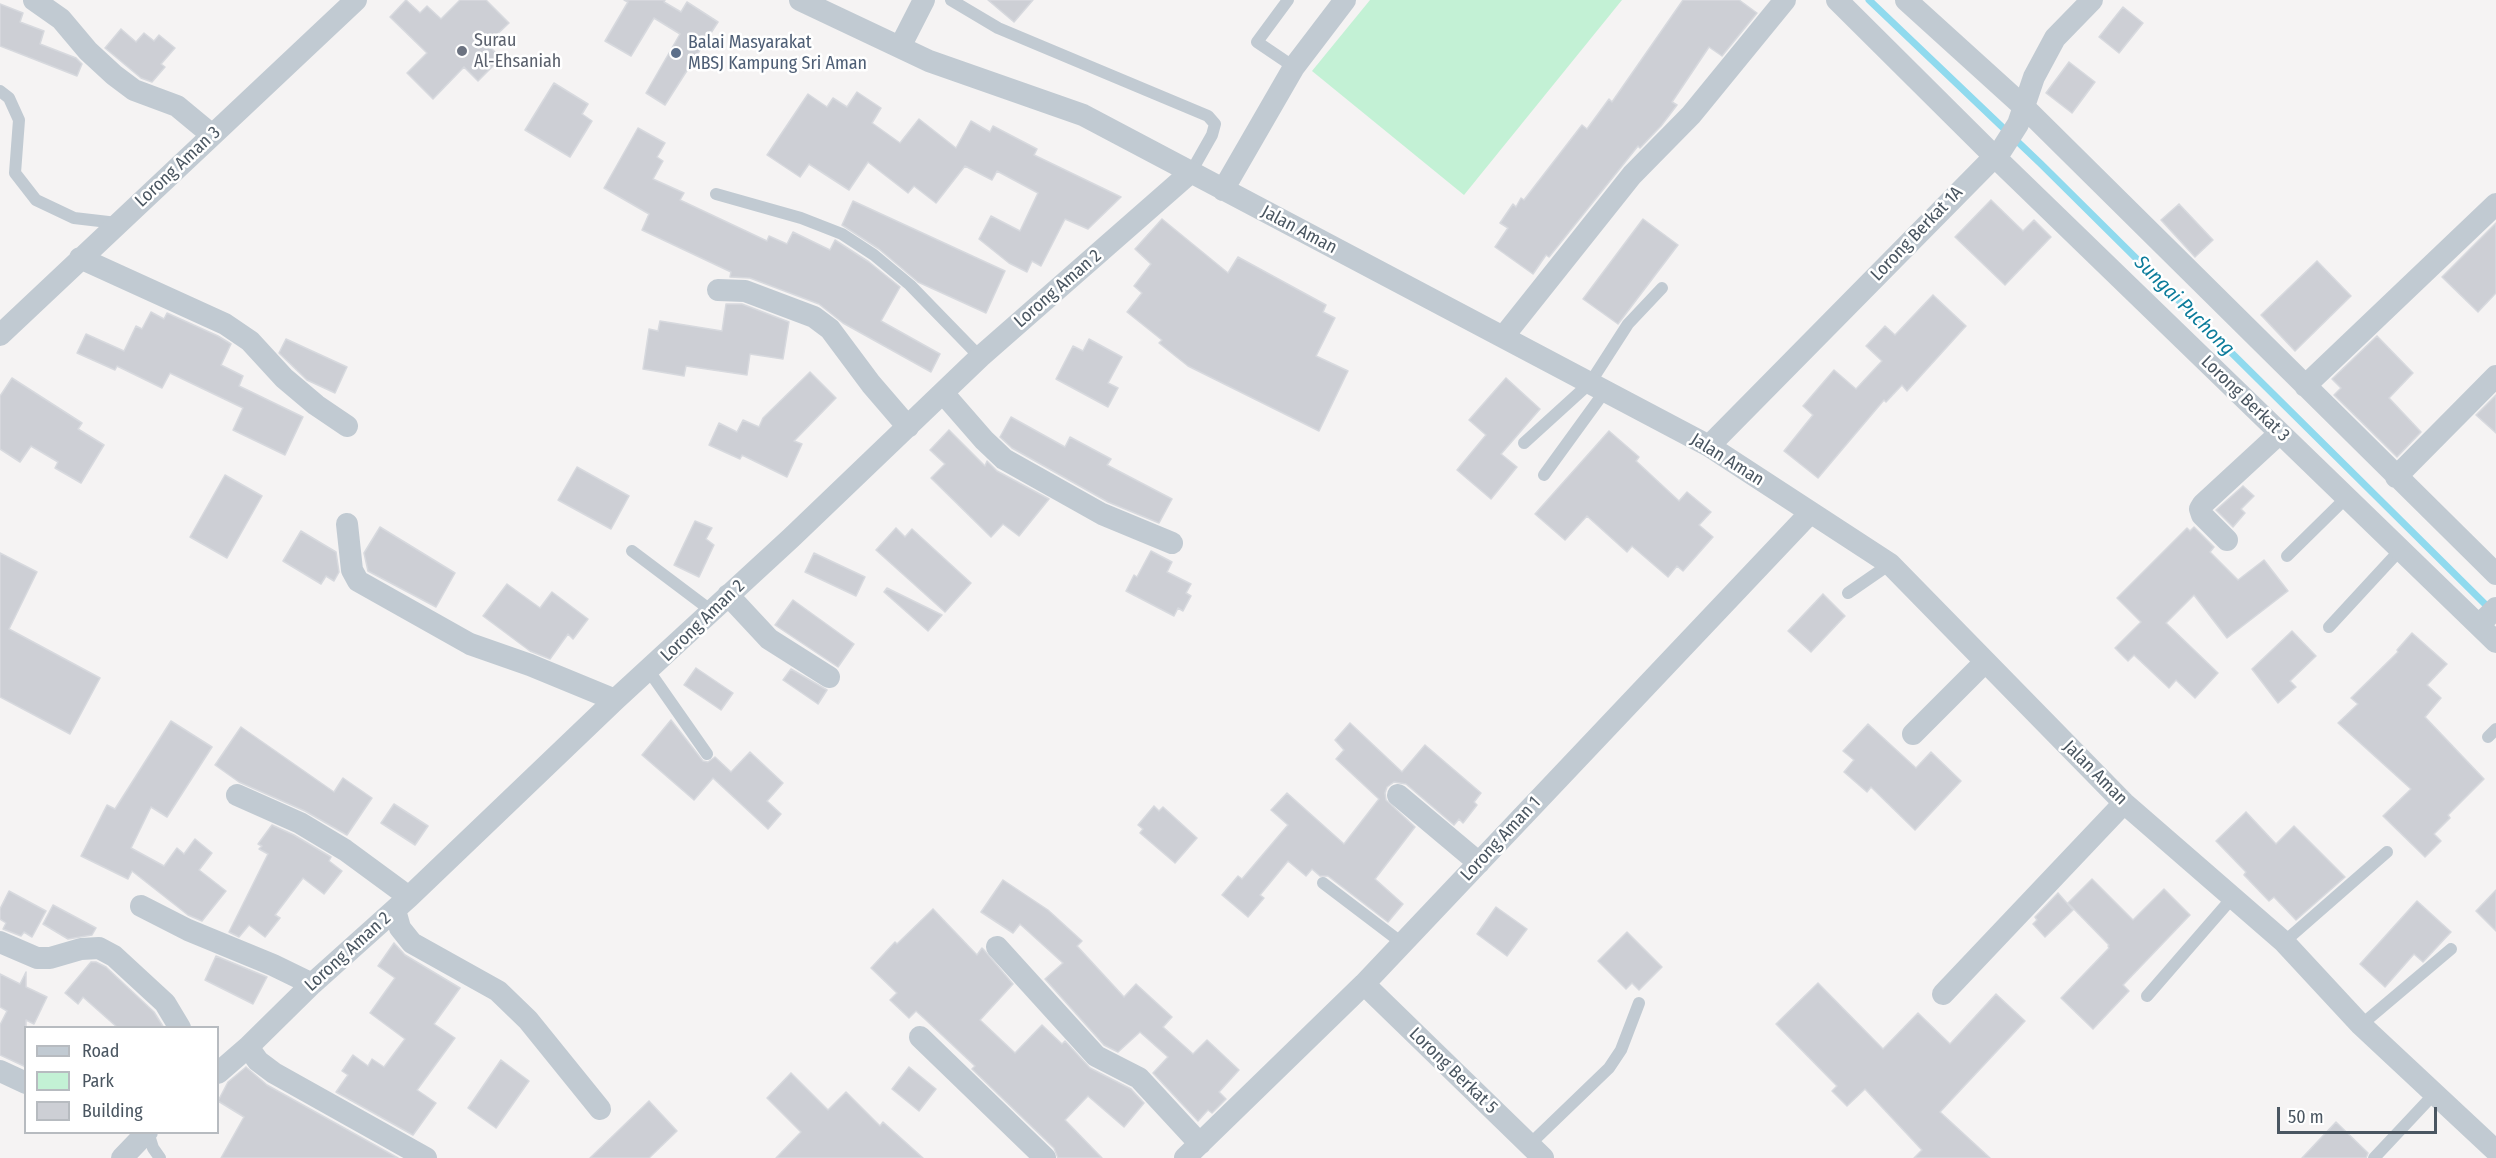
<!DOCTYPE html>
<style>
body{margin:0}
#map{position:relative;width:2496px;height:1158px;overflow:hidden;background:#f5f3f3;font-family:"Fira Sans Condensed",sans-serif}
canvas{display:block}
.legend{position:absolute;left:24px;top:1026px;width:195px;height:108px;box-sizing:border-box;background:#fff;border:2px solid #b7bbc0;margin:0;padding:8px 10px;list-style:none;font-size:18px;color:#4a5661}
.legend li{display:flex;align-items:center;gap:12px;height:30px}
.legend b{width:30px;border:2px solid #b7bbc0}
.scale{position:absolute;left:2277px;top:1107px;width:160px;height:27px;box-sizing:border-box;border:3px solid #4a5661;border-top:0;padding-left:8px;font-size:18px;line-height:21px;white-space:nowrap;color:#4a5661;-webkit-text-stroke:4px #fff;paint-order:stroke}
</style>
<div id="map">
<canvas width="2496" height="1158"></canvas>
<ul class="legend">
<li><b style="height:8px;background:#c1cad2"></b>Road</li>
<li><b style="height:16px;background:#c3f1d5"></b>Park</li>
<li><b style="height:16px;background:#cdcfd5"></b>Building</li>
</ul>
<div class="scale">50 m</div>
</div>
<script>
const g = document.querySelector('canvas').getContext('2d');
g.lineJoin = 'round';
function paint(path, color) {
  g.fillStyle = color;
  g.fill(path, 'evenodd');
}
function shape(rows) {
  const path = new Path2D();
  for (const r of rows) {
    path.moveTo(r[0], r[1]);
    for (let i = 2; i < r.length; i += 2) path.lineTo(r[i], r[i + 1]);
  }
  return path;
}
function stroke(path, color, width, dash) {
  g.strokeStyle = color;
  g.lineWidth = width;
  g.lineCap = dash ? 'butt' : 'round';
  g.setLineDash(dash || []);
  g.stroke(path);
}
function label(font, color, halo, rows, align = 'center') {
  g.font = font + ' "Fira Sans Condensed",sans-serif';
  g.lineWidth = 5;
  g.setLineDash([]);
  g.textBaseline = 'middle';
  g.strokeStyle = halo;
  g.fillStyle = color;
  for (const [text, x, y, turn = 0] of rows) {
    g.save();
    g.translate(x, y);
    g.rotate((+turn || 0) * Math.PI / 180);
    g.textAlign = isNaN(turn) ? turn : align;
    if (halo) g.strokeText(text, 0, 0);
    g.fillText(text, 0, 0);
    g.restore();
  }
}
const green = shape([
 [1370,0,1622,0,1464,195,1312,71]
]);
const stream = shape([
 [1869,0,2041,164,2490,609]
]);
const building = shape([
 [406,0,420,13,427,6,441,19,460,0,486,0,509,23,487,44,501,58,478,81,464,67,433,99,407,73,427,53,390,17,406,0],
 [624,0,665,0,664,2,681,12,687,2,718,22,665,105,646,93,680,34,654,18,631,56,605,41,628,2,624,0],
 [988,0,1033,0,1014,22,988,0],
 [1683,0,1739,0,1757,13,1722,56,1709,47,1672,102,1677,105,1661,126,1640,148,1638,146,1549,257,1546,255,1533,274,1495,247,1508,228,1500,223,1513,204,1516,207,1521,198,1524,200,1582,125,1587,129,1609,99,1612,102,1683,0],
 [0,4,23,13,20,22,44,31,40,44,76,58,82,64,77,76,0,46,0,4],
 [2123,7,2143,23,2119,53,2099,37,2123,7],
 [121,29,136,42,144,33,154,41,159,35,175,48,161,64,165,67,152,82,141,78,105,48,121,29],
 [2069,62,2095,82,2072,113,2046,93,2069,62],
 [554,83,588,104,582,114,592,121,570,157,525,130,554,83],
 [857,92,881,108,872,123,900,143,919,119,956,148,971,121,990,132,993,126,1037,149,1034,155,1121,197,1088,229,1065,219,1041,266,1032,261,1027,272,1009,263,979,239,991,216,1020,231,1038,193,997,171,992,180,965,166,936,203,914,186,908,193,868,162,849,190,809,164,800,177,767,155,808,94,827,107,833,98,847,107,857,92],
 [638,128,665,143,657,157,663,161,653,179,684,193,680,200,767,241,769,236,787,244,793,232,830,250,835,240,869,262,900,287,881,321,940,354,931,372,843,323,819,304,750,278,730,277,731,272,642,230,649,214,604,188,638,128],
 [1991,200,2023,231,2034,220,2051,237,2005,285,1955,237,1991,200],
 [853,201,1005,271,986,313,918,282,879,249,842,225,853,201],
 [2179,204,2213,240,2195,257,2161,220,2179,204],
 [1162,219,1228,273,1238,257,1326,305,1323,312,1335,318,1316,356,1348,371,1319,431,1188,366,1159,343,1162,340,1127,312,1142,293,1134,286,1151,264,1135,249,1162,219],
 [1643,219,1678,245,1618,324,1583,299,1643,219],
 [2496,223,2496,293,2478,312,2442,277,2496,223],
 [2317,261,2351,296,2295,351,2261,315,2317,261],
 [1933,295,1966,326,1907,391,1902,385,1886,402,1884,400,1818,478,1784,451,1813,415,1803,406,1834,370,1856,389,1882,361,1866,346,1885,326,1895,335,1933,295],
 [726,304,742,304,789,322,783,359,750,354,747,375,686,366,684,376,643,369,649,329,658,331,660,321,722,331,726,304],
 [151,312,164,319,167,313,218,336,231,344,221,365,243,376,239,386,303,417,285,455,233,430,243,408,170,373,162,388,117,366,115,370,77,353,86,334,124,351,136,326,142,329,151,312],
 [2377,336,2413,373,2389,398,2421,432,2397,457,2334,395,2341,388,2332,379,2377,336],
 [286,339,347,367,335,393,307,380,279,353,286,339],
 [1089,339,1122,357,1108,383,1118,388,1108,407,1056,379,1073,346,1083,351,1089,339],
 [810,372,836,398,794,441,802,444,787,477,742,455,740,459,709,445,719,423,737,432,743,420,759,427,763,418,810,372],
 [12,378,82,423,78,429,104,445,81,483,55,468,58,462,31,446,20,462,0,449,0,396,12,378],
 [1506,378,1540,409,1501,454,1517,467,1491,499,1457,470,1486,435,1469,420,1506,378],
 [2496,395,2496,433,2476,415,2496,395],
 [1011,417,1065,447,1070,437,1111,459,1107,465,1172,499,1159,523,1108,502,1012,448,1000,437,1011,417],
 [949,430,985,466,987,461,997,471,1049,499,1019,536,1003,524,991,537,931,478,945,464,930,450,949,430],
 [1609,431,1639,457,1636,461,1679,501,1687,492,1711,512,1699,525,1713,537,1683,571,1677,566,1668,577,1632,546,1627,552,1587,516,1565,540,1535,514,1609,431],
 [577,467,629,496,611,529,558,500,577,467],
 [225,475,262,496,227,558,190,537,225,475],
 [2243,486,2254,496,2241,509,2245,513,2233,527,2216,510,2243,486],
 [695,521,712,528,706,539,714,545,699,577,674,565,695,521],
 [380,527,455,573,436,607,368,571,364,553,380,527],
 [2194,527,2214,547,2210,552,2238,580,2264,560,2288,591,2227,638,2194,595,2166,623,2218,673,2195,698,2176,680,2169,688,2134,655,2128,661,2115,648,2141,622,2117,598,2187,528,2190,531,2194,527],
 [896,528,905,537,912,529,971,583,945,612,876,550,896,528],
 [301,531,336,552,339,572,334,581,326,576,321,584,283,561,301,531],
 [1151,551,1172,562,1167,572,1191,584,1186,593,1191,596,1183,611,1178,608,1174,616,1126,591,1134,575,1137,577,1151,551],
 [0,553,37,572,9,629,100,678,70,734,0,697,0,553],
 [814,553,865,577,856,596,805,572,814,553],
 [507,584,540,608,552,592,588,619,573,639,568,634,550,659,530,651,483,616,507,584],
 [887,588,942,615,928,631,884,592,887,588],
 [1823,594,1845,616,1811,652,1788,631,1823,594],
 [793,600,854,644,838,667,775,625,793,600],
 [2292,631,2316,656,2290,681,2296,687,2278,703,2252,669,2292,631],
 [2412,633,2447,664,2427,685,2441,698,2425,717,2484,779,2448,815,2450,818,2434,834,2441,841,2425,857,2383,816,2411,789,2338,723,2358,704,2351,698,2398,652,2397,650,2412,633],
 [696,668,733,693,721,710,684,685,696,668],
 [791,669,827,690,818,704,783,680,791,669],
 [671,720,703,761,708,762,715,757,731,772,750,752,783,783,767,801,781,814,768,829,713,778,694,800,642,755,671,720],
 [171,721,212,747,167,817,151,807,131,848,164,866,177,848,184,854,195,839,212,853,199,870,226,891,202,921,188,915,132,871,128,879,81,856,107,805,115,809,171,721],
 [1350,723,1402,772,1425,745,1481,793,1474,802,1477,805,1463,823,1459,819,1454,825,1406,784,1394,782,1387,787,1385,793,1386,800,1415,827,1375,879,1403,904,1388,922,1328,876,1320,876,1312,869,1306,876,1288,861,1260,895,1264,898,1248,917,1222,895,1238,876,1242,879,1288,825,1271,810,1287,793,1344,844,1379,799,1336,759,1344,750,1335,740,1350,723],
 [1868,724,1916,768,1931,752,1961,781,1915,830,1871,787,1867,792,1844,772,1854,760,1843,751,1868,724],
 [241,727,334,792,343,778,372,798,347,835,305,811,239,782,215,765,241,727],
 [394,804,428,826,415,845,381,823,394,804],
 [1154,806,1159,811,1163,807,1197,838,1175,863,1140,833,1143,829,1138,825,1154,806],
 [2246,812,2276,844,2294,826,2345,877,2296,920,2274,897,2269,901,2244,875,2246,872,2216,841,2246,812],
 [272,825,294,835,331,857,329,861,342,871,324,894,303,878,275,915,280,918,265,937,249,925,239,937,229,932,268,854,259,849,262,846,258,844,272,825],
 [2092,879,2133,920,2164,889,2190,915,2123,985,2129,991,2093,1029,2061,998,2109,948,2108,946,2109,945,2068,903,2092,879],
 [1003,880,1048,910,1082,941,1077,946,1124,997,1136,984,1172,1017,1163,1027,1193,1054,1207,1040,1239,1070,1219,1092,1226,1099,1212,1113,1208,1110,1198,1121,1153,1073,1168,1057,1140,1032,1118,1052,1104,1045,1045,979,1063,963,1020,924,1013,933,981,912,1003,880],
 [2496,890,2496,931,2476,911,2496,890],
 [9,891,46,911,32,937,24,932,21,936,3,929,6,923,0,919,0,909,9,891],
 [2058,893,2073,910,2045,937,2033,924,2037,920,2035,917,2058,893],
 [2417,901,2451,932,2423,962,2414,954,2385,987,2360,964,2417,901],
 [53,905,96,928,92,935,68,939,43,924,53,905],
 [1496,907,1527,929,1507,956,1477,934,1496,907],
 [933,909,977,955,982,948,984,950,1013,984,980,1020,1015,1053,1042,1025,1062,1044,1065,1041,1090,1068,1131,1089,1144,1103,1124,1127,1088,1096,1065,1120,1102,1158,1058,1158,1054,1148,972,1069,975,1066,926,1020,916,1011,909,1018,890,1000,897,993,871,968,895,942,897,944,933,909],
 [1627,932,1662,967,1639,990,1632,983,1626,989,1598,961,1627,932],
 [394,943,405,955,460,988,434,1024,455,1038,417,1090,436,1103,413,1135,336,1092,348,1075,342,1071,353,1055,368,1066,372,1059,384,1067,405,1039,370,1013,395,978,378,966,394,943],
 [216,956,267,977,253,1004,205,980,216,956],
 [91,962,96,962,106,967,154,1012,164,1028,118,1028,83,997,78,1004,65,993,91,962],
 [26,972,26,987,47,997,34,1024,26,1020,26,1067,0,1055,0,1025,7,1011,0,1007,0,974,20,984,26,972],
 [1818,983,1883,1049,1918,1013,1950,1044,1996,994,2025,1021,1940,1112,1990,1158,1914,1158,1922,1150,1865,1089,1847,1106,1832,1091,1837,1086,1776,1024,1818,983],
 [501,1060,529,1081,496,1128,468,1108,501,1060],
 [246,1067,267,1085,398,1158,221,1158,244,1117,218,1101,228,1082,246,1067],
 [909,1067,936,1089,919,1111,892,1089,909,1067],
 [791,1073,828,1110,846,1092,880,1126,883,1122,923,1158,776,1158,801,1132,767,1098,791,1073],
 [649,1101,677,1131,649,1158,590,1158,649,1101],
 [2336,1122,2368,1153,2366,1158,2302,1158,2336,1122]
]);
const service = shape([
 [951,0,998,28,1208,116,1215,124,1212,135,1191,172],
 [1288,0,1257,42,1294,67],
 [0,91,9,98,19,120,15,173,36,200,74,218,117,223],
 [716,194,801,218,842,234,874,255,910,285,980,357],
 [1524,443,1590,383,1628,324,1662,288],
 [1544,475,1605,391],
 [632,551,713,612],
 [2287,556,2347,497],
 [1848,593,1890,564],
 [2329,627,2401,549],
 [649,671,707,754],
 [2488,737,2496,729],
 [1323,883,1402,943],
 [2284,942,2387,852],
 [2147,996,2233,897],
 [2361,1025,2451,949],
 [148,1132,153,1148,160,1158],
 [1529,1145,1609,1068,1621,1050,1639,1003],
 [2374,1158,2435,1093]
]);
const minor = shape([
 [34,0,61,19,88,51,114,75,134,90,177,106,212,135],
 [800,0,929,61,1083,115,1709,446,1890,564,2124,803,2284,942,2361,1025,2496,1151],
 [1837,0,1994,156,2496,642],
 [1906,0,2024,107,2496,574],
 [900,47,924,0],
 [1223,190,1294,67,1345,0],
 [80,258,225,324,250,341,284,378,316,405,347,426],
 [718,290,745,291,814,317,830,329,871,384,908,427],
 [0,335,356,0],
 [1503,337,1632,175,1691,115,1785,0],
 [2305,386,2496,204],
 [943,393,984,440,1004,459,1102,514,1172,543],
 [1709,446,2002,149,2018,124,2034,77,2055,38,2092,0],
 [2396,477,2496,376],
 [347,524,352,570,358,581,470,644,530,665,615,700],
 [2227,540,2202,515,2200,509,2203,504,2280,433],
 [728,595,769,639,829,677],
 [2479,625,2496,608],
 [1913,734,1985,662],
 [237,795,300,823,345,850,409,897],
 [1398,795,1479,863],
 [141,906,188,930,273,965,312,984],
 [395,910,400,928,412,943,498,991,528,1020,600,1109],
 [0,942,37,958,50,958,81,949,99,948,114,956,165,1003,180,1028],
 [997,947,1096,1056,1139,1078,1200,1144],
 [1364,984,1543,1158],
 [1943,994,2124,803],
 [920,1037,1045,1158],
 [248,1047,258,1061,274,1073,426,1158],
 [0,1071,26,1083],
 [218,1073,248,1047,312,984,409,897,615,700,791,538,980,357,1191,172],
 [122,1158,147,1132],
 [1185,1158,1364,984,1810,513]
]);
const markers = [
 [462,51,6,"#6b7280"],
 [676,53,6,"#5c6f8a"]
];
const worshipNames = [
 ["Surau",474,41],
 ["Al-Ehsaniah",474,62]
];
const serviceNames = [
 ["Balai Masyarakat",688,43],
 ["MBSJ Kampung Sri Aman",688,64]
];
const streetNames = [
 ["Lorong Aman 3",178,167,-43],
 ["Jalan Aman",1299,230,28],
 ["Lorong Berkat 1A",1917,234,-46],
 ["Lorong Aman 2",1058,289,-41],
 ["Lorong Berkat 3",2245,399,44],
 ["Jalan Aman",1727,460,32],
 ["Lorong Aman 2",703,621,-44],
 ["Jalan Aman",2095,773,45],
 ["Lorong Aman 1",1501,839,-47],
 ["Lorong Aman 2",348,952,-42],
 ["Lorong Berkat 5",1453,1071,44]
];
const waterNames = [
 ["Sungai Puchong",2184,306,45]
];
paint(green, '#c3f1d5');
stroke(stream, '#90daee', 7);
paint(building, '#cdcfd5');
stroke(building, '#d7d9de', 1.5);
stroke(service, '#c1cad2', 12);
stroke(minor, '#c1cad2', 22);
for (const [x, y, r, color] of markers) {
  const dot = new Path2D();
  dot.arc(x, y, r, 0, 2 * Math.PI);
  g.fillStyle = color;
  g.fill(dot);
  stroke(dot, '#fff', 2);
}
label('18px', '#5b616d', '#fff', worshipNames, 'left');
label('18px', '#4e5e75', '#fff', serviceNames, 'left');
label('18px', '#4a5661', '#fff', streetNames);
label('italic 20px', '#0c7c9b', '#fff', waterNames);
</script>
